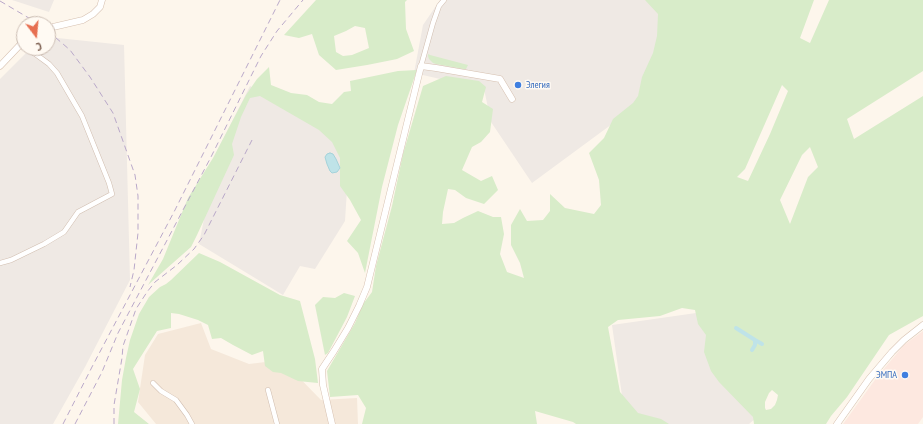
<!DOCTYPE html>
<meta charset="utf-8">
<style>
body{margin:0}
#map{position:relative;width:923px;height:424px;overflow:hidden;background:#fdf6ec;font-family:"PT Sans Narrow",sans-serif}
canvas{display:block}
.north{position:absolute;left:16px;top:16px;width:40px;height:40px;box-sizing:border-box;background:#fffaf3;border:1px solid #cabbb1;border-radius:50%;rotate:164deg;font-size:11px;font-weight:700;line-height:16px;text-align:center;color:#7a5c4d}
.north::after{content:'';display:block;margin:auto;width:14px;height:18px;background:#e76f51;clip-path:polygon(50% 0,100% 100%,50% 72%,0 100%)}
</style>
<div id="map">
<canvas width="923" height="424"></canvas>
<div class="north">С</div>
</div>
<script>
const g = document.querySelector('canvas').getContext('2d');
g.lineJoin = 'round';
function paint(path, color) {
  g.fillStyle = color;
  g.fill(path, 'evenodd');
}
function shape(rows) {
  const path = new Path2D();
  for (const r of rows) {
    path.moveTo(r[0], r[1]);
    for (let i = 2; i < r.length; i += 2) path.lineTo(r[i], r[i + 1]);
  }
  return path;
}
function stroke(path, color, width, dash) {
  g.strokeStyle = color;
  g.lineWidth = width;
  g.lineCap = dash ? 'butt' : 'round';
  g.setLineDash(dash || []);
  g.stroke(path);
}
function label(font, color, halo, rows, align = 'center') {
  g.font = font + ' "PT Sans Narrow",sans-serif';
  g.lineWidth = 3;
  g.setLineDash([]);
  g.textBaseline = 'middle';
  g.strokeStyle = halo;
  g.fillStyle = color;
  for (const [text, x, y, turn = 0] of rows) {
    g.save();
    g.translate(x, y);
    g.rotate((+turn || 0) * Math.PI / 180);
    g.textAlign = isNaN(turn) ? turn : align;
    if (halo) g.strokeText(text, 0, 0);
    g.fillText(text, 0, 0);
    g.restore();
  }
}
const residential = shape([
 [201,323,211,349,249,364,282,360,321,400,357,398,358,424,156,424,138,402,145,355,158,334]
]);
const commercial = shape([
 [923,331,923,417,918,424,843,424,877,377,904,345]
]);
const industrial = shape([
 [12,0,54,0,49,12],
 [440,0,666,0,665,85,532,183,491,122,484,89,414,73,423,25],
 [48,37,124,45,130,280,85,367,53,424,0,424,0,79,31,48,48,48],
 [250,86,350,142,345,221,315,269,300,266,283,295,199,244,218,149],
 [738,307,757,417,749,424,626,424,612,325]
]);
const green = shape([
 [316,0,407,0,405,2,406,29,414,51,397,59,367,65,336,70,319,55,312,34,299,38,284,35],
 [355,26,365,28,369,48,352,55,343,56,336,52,334,36,346,31],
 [645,0,814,0,800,38,810,43,829,0,923,0,923,71,847,119,854,139,923,96,923,316,889,335,847,397,831,416,826,424,754,424,753,417,719,382,711,371,704,352,706,335,698,324,695,310,682,308,660,316,618,320,608,327,620,392,638,413,661,419,669,424,576,424,573,422,535,411,537,424,362,424,366,408,358,395,330,397,327,371,355,323,363,304,372,292,376,266,392,206,403,154,423,86,446,76,479,81,486,87,482,102,493,109,490,132,481,142,472,147,462,170,481,181,492,176,498,190,484,204,466,198,455,190,448,189,443,212,442,224,454,223,463,218,478,211,493,217,501,217,504,234,500,254,507,272,524,278,520,263,511,245,511,225,520,209,527,221,543,220,550,211,550,194,565,208,594,214,601,205,599,180,589,153,604,138,613,119,633,103,638,96,642,77,653,53,657,36,658,14],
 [782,85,788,91,770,134,748,181,737,177,745,169],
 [810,147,818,167,808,177,790,224,780,200,802,155],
 [772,390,778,395,777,400,775,405,771,409,766,410,765,408,765,402,769,393],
 [428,54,430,55,468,65,466,69,463,69,436,64,433,63,429,59,428,56],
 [269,67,271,85,291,93,307,95,319,102,332,104,344,92,351,91,350,81,398,71,417,70,398,125,382,187,365,273,358,253,347,241,361,220,350,200,340,186,340,158,332,142,319,130,260,96,250,98,241,117,232,144,234,155,197,235,191,247,148,285,163,259,188,198,213,158,246,95,257,79],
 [199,253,220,262,280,295,300,301,315,359,318,383,298,381,281,373,273,372,265,366,263,351,252,355,233,345,221,338,212,339,208,325,198,320,179,314,171,313,171,328,157,331,133,369,140,389,134,412,149,424,118,424,122,380,126,358,130,340,139,314,149,297,160,287,166,284,171,280],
 [344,293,355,296,347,317,328,353,325,355,315,305,323,297,335,298]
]);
const water = shape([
 [330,153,333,154,336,159,340,168,337,172,332,173,330,171,327,164,325,157,327,154,330,153]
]);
const canal = shape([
 [736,328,755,340,755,345,752,350],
 [755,340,762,344]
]);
const street = shape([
 [19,46,22,34,24,34],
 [421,66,433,23,439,6,444,0],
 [0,263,11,260,44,244,64,232,78,212,112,194,109,183,82,116,57,73,49,64,34,53],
 [153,383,161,391,176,400,187,415,192,424],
 [268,390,277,424]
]);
const secondary = shape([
 [48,30,53,27,83,20,93,14,100,7,102,0],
 [0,66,19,46,24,44],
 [332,424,323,385,322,369,334,351,348,328,359,306,367,287,421,66,436,68,500,79,512,99],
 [837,424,869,379,892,352,904,340,923,325]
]);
const rail = shape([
 [0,1,39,24],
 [48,31,70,50,90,77,113,113,135,175,138,196,138,233,134,270,130,287],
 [63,424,93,365,175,210,280,0],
 [75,424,102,372,118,333,211,157,261,56,277,31,303,0],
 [114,424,114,405,122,358,123,346,136,309,147,292,155,282,177,265,194,249,204,235,252,140]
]);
const markers = [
 [518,85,4,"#3f7fe0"],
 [905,375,4,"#3f7fe0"]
];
const shopNames = [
 ["Элегия",526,85],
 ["ЭМПА",897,375,"right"]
];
paint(residential, '#f5e8da');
paint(commercial, '#fde8e0');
paint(industrial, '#efe9e4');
paint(green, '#d8ecc9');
paint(water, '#bfe3e8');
stroke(water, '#a5d3da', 1);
stroke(canal, '#bfe3e8', 4);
stroke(street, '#d1beb0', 5.5);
stroke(secondary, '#d6c0b0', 7);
stroke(street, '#fff', 4.5);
stroke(secondary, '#fff', 6);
stroke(rail, '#b9a8c9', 1, [6, 4]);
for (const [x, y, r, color] of markers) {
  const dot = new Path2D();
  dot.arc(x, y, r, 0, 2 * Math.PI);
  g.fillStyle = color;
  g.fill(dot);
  stroke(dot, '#fffaf3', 1.5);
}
label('10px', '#366cbe', '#fffaf3', shopNames, 'left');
</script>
